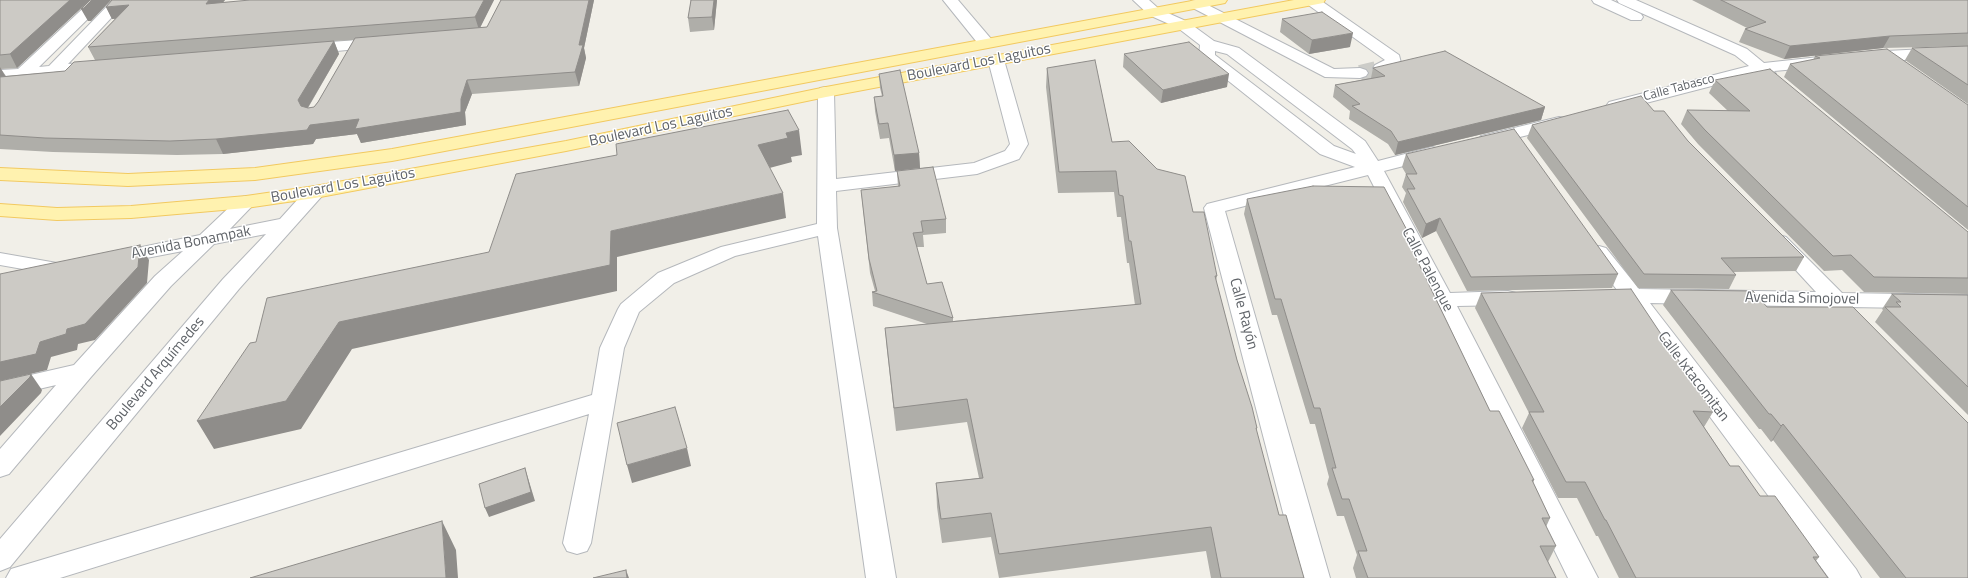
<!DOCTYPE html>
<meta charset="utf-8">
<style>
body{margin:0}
canvas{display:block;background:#f1efe8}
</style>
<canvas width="1968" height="578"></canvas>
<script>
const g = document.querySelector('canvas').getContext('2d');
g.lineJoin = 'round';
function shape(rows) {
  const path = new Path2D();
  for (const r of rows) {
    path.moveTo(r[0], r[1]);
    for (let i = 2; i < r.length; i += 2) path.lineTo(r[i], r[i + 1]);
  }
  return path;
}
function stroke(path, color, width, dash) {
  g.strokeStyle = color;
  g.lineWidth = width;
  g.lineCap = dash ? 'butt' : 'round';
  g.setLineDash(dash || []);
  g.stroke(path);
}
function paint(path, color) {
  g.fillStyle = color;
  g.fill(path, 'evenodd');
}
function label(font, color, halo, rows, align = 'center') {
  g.font = font + ' "Titillium Web",sans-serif';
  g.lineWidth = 3;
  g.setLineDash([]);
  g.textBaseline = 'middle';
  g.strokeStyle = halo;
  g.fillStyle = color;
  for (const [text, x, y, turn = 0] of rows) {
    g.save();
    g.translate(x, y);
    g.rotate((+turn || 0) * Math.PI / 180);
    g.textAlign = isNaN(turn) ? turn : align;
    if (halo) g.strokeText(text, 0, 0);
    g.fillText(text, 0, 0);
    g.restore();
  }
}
const minorTunnel = shape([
 [1360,73,1381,68]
]);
const minor = shape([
 [92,0,107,0,39,67,49,66,113,0,128,0,68,64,96,62,102,64,104,67,102,70,0,80,0,70,18,69,92,0],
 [943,0,958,0,992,40,994,43,992,46,980,46,943,0],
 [1133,0,1149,0,1159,9,1188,22,1214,41,1239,48,1365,141,1378,161,1432,147,1439,149,1441,153,1439,157,1384,171,1450,293,1508,291,1516,293,1519,298,1516,303,1508,305,1457,306,1598,578,1568,578,1432,300,1368,175,1225,211,1330,578,1300,578,1204,208,1207,204,1355,167,1320,154,1201,59,1199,56,1200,45,1178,28,1149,15,1133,0],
 [1215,51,1227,54,1352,149,1356,154,1334,146,1215,55,1215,51],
 [1198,0,1334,69,1360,68,1366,70,1368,73,1366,76,1360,78,1325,77,1191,7,1189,4,1191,1,1198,0],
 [1305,0,1320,0,1399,55,1401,63,1399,66,1387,71,1381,73,1375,71,1373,68,1375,65,1385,60,1307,4,1305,0],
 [1592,0,1611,0,1641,14,1643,17,1641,20,1631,20,1594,3,1592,0],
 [1617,0,1636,0,1747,49,1764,63,1819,57,1825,59,1827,62,1825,65,1819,67,1774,71,1776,74,1774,77,1768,79,1758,74,1615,111,1609,110,1606,106,1609,102,1749,66,1735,55,1619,3,1617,0],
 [382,38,388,40,390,43,388,46,306,54,300,52,298,49,300,46,306,44,382,38],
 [1968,47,1968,57,1865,62,1859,60,1857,57,1859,54,1865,52,1968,47],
 [996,55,1002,57,1004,60,1028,144,1019,159,977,174,836,191,837,228,896,578,866,578,818,236,735,256,674,283,639,312,624,348,591,543,587,551,577,554,567,551,563,543,589,414,60,578,6,578,11,569,21,566,592,395,600,348,618,309,621,304,658,273,721,247,817,224,818,92,820,88,826,87,832,88,834,92,836,179,974,163,1005,151,1010,144,988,60,990,57,996,55],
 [1559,117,1565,118,1568,122,1565,126,1487,145,1481,144,1478,140,1481,136,1559,117],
 [315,186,322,188,325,192,322,196,239,289,10,567,0,571,0,539,223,279,266,234,214,244,171,286,91,377,9,474,0,477,0,449,56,385,0,398,0,382,74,365,155,276,183,251,115,264,108,262,104,258,108,254,200,235,239,198,246,196,253,198,256,202,230,229,280,219,308,188,315,186],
 [1779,235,1786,237,1842,293,1968,295,1968,309,1849,307,1840,311,1830,307,1650,303,1856,569,1861,578,1829,578,1626,303,1613,301,1610,296,1613,291,1617,290,1588,252,1592,248,1599,246,1606,248,1639,289,1816,292,1769,241,1772,237,1779,235],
 [0,253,57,263,65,264,68,269,65,274,57,275,0,265,0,253]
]);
const major = shape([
 [1197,0,1227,0,1225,3,1220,4,392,161,255,180,128,186,0,180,0,168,128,174,255,168,392,149,1197,0],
 [1294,0,1325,0,1323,3,1318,4,826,97,566,151,315,198,246,208,131,218,57,220,0,216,0,204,57,208,131,206,246,196,315,186,566,141,826,87,1294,0]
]);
const wall = shape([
 [0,0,111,0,91,21,88,21,87,2,17,68,1,69,6,76,65,71,95,60,88,47,115,19,112,19,106,7,112,0,225,0,223,2,494,0,480,27,487,27,501,0,594,0,584,48,586,58,579,86,472,94,465,112,466,125,361,143,357,134,316,139,313,144,223,154,177,155,53,152,0,149],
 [354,40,318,102,314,107,308,108,339,54,334,41],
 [691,0,717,0,714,30,690,32,688,18],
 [1692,0,1968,0,1968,46,1883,48,1784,59,1739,42,1745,29,1747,28],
 [1282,19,1350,47,1309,54,1280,32],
 [1968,46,1968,104,1905,60,1912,48],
 [1124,54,1227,87,1161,103,1123,67],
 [1815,56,1968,105,1968,230,1784,77,1790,64,1813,60],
 [1047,68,1112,142,1193,212,1217,276,1216,281,1237,360,1257,428,1256,432,1279,515,1304,578,1211,578,1206,551,999,578,991,537,942,543,937,507,936,483,979,478,967,422,896,431,887,350,885,328,927,324,873,306,872,292,875,291,870,273,861,190,898,187,897,171,946,219,946,233,923,235,924,247,916,247,927,284,953,318,953,321,1135,305,1129,263,1127,263,1121,217,1117,217,1114,192,1058,193,1046,87],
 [1373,68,1545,107,1541,120,1395,155,1388,144,1349,119,1350,111,1333,97,1335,85,1371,78],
 [879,74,919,153,920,168,895,171,889,138,880,139,875,111,874,97,882,96,880,88],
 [1715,80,1968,232,1968,294,1864,292,1842,270,1824,271,1698,144,1681,124,1687,110,1728,111,1709,93],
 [1654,111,1688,141,1804,257,1796,271,1733,272,1736,275,1729,289,1638,288,1527,138,1532,125],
 [1406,154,1618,274,1612,288,1467,291,1436,231,1422,238,1403,202,1406,193,1402,187,1406,174,1402,167],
 [1247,199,1408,232,1406,237,1490,411,1534,480,1533,483,1550,518,1546,527,1556,546,1548,562,1556,578,1356,578,1353,568,1357,555,1344,516,1337,516,1327,484,1329,477,1315,424,1310,424,1277,315,1272,315,1244,214],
 [1671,290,1767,307,1968,578,1880,578,1773,440,1771,442,1761,429,1759,429,1663,305],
 [1481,293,1713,412,1704,427,1730,466,1819,557,1816,561,1828,578,1619,578,1598,536,1596,536,1577,498,1558,498,1522,428,1529,413,1475,308],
 [1892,294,1968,295,1968,415,1875,322,1883,310,1882,309]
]);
const shadedWall = shape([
 [70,0,90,0,17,68,10,54],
 [92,0,111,0,91,21,88,21,81,9],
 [209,0,225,0,212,16,206,4],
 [484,0,494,0,479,30,475,17],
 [589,0,594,0,584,48,586,58,579,86,575,72,579,45],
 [714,0,717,0,714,30,712,17],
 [129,5,135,17,112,19,106,7],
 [1353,33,1350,47,1309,54,1312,40],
 [1890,36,1883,48,1784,59,1790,46],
 [334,41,339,54,304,114,298,100],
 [0,67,8,81,0,89],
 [1229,74,1227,87,1161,103,1163,90],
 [467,80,472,94,465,112,466,125,361,143,357,134,316,139,313,144,223,154,216,139,310,125,461,99],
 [1545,107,1541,120,1395,155,1398,142],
 [799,130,802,155,791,157,792,162,762,170,758,145,786,133],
 [919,153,920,168,895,171,894,155],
 [783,193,786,218,617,257,617,291,352,349,301,429,214,449,197,421,339,322,611,231],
 [1440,218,1436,231,1422,238,1426,224],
 [1408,232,1403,247,1404,233],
 [140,245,149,260,147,283,95,340,78,344,77,350,51,357,47,370,0,381,0,362,40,342],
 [31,374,42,390,41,393,0,436,0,407],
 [1783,424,1773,440,1771,442,1781,426],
 [687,448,691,466,632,483,627,465],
 [525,468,528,478,535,501,489,517,485,508],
 [442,521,456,550,458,578,446,578],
 [626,570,629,578,627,578]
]);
const building = shape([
 [0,0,70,0,10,54,0,55,0,0],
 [90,0,92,0,84,8,81,9,90,0],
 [112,0,209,0,206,4,250,0,484,0,475,17,88,47,129,5,106,7,112,0],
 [501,0,589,0,579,45,583,45,575,72,467,80,461,99,461,112,355,129,359,119,310,125,307,130,216,139,170,141,45,138,0,135,0,77,65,71,74,62,334,41,298,100,301,106,308,108,314,107,318,102,355,38,487,27,501,0],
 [691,0,714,0,712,17,688,18,691,0],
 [1721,0,1968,0,1968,33,1890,36,1790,46,1745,29,1766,22,1721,0],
 [1322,12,1353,33,1312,40,1282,19,1322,12],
 [1189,42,1229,74,1163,90,1124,54,1189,42],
 [1968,46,1968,85,1912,48,1968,46],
 [1887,49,1968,105,1968,207,1790,64,1820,58,1815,56,1887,49],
 [1445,51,1545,107,1398,142,1391,131,1352,106,1360,104,1335,85,1385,76,1373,68,1445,51],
 [1095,60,1112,142,1129,141,1157,169,1185,176,1193,212,1204,212,1217,276,1215,276,1237,360,1252,407,1257,428,1256,428,1279,515,1286,515,1304,578,1221,578,1211,527,999,554,991,513,941,519,936,483,983,478,967,399,894,408,885,328,1141,304,1131,241,1129,241,1123,196,1119,195,1116,171,1059,172,1047,68,1095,60],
 [1770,69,1968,232,1968,278,1874,277,1851,255,1833,256,1705,130,1687,110,1750,111,1715,80,1770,69],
 [900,70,919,153,894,155,888,123,879,124,874,97,883,96,879,74,900,70],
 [1641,96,1654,111,1664,111,1688,141,1804,257,1721,258,1736,275,1644,274,1532,125,1641,96],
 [788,110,799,130,786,133,788,138,758,145,783,193,611,231,610,265,339,322,286,401,197,421,250,343,256,342,267,298,489,252,516,174,617,155,616,144,788,110],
 [1514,129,1618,274,1471,277,1440,218,1426,224,1407,189,1415,189,1406,174,1417,174,1406,154,1514,129],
 [933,167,946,219,921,221,923,232,913,233,927,284,942,282,953,318,872,292,877,291,869,259,861,190,900,186,897,171,933,167],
 [1313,186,1384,187,1408,232,1404,233,1490,411,1499,411,1534,480,1532,480,1550,518,1542,518,1556,546,1540,546,1556,578,1368,578,1358,551,1367,551,1349,499,1342,499,1332,468,1336,468,1320,408,1314,408,1281,299,1275,299,1247,199,1313,186],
 [140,245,138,267,85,324,67,329,66,334,40,342,36,354,0,362,0,274,140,245],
 [1631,289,1713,412,1693,411,1730,466,1739,466,1760,496,1775,496,1819,557,1813,557,1828,578,1636,578,1606,520,1605,520,1585,482,1566,482,1529,412,1544,412,1481,293,1631,289],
 [1671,290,1753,291,1767,307,1853,307,1968,423,1968,578,1906,578,1783,424,1781,426,1771,414,1769,414,1671,290],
 [1892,294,1968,295,1968,387,1885,307,1901,307,1896,302,1901,302,1892,294],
 [31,374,30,377,0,407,0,381,31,374],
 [675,407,687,448,627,465,617,423,675,407],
 [525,468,531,492,485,508,479,484,525,468],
 [442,521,446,578,250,578,442,521],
 [626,570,627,578,593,578,626,570]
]);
const farStreetnames = [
 ["Calle Tabasco",1679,88,-15]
];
const streetNames = [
 ["Boulevard Los Laguitos",979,63,-11],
 ["Boulevard Los Laguitos",661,127,-12],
 ["Boulevard Los Laguitos",343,186,-10],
 ["Avenida Bonampak",191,243,-11],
 ["Calle Palenque",1427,270,62],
 ["Avenida Simojovel",1802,299,1],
 ["Calle Rayón",1243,314,75],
 ["Boulevard Arquímedes",156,374,-50],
 ["Calle Ixtacomitan",1693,377,53]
];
stroke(minorTunnel, '#ccccc8', 16, [16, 8]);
stroke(minor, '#b5b8bc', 2);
stroke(major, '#f2c960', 2);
paint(minor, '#fff');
paint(major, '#fff2af');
paint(wall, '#afaea9');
paint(shadedWall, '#8f8d8a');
paint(building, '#cccac5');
stroke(building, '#8f8d8a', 1);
label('13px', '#5f6368', '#fff', farStreetnames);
label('15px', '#5f6368', '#fff', streetNames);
</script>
